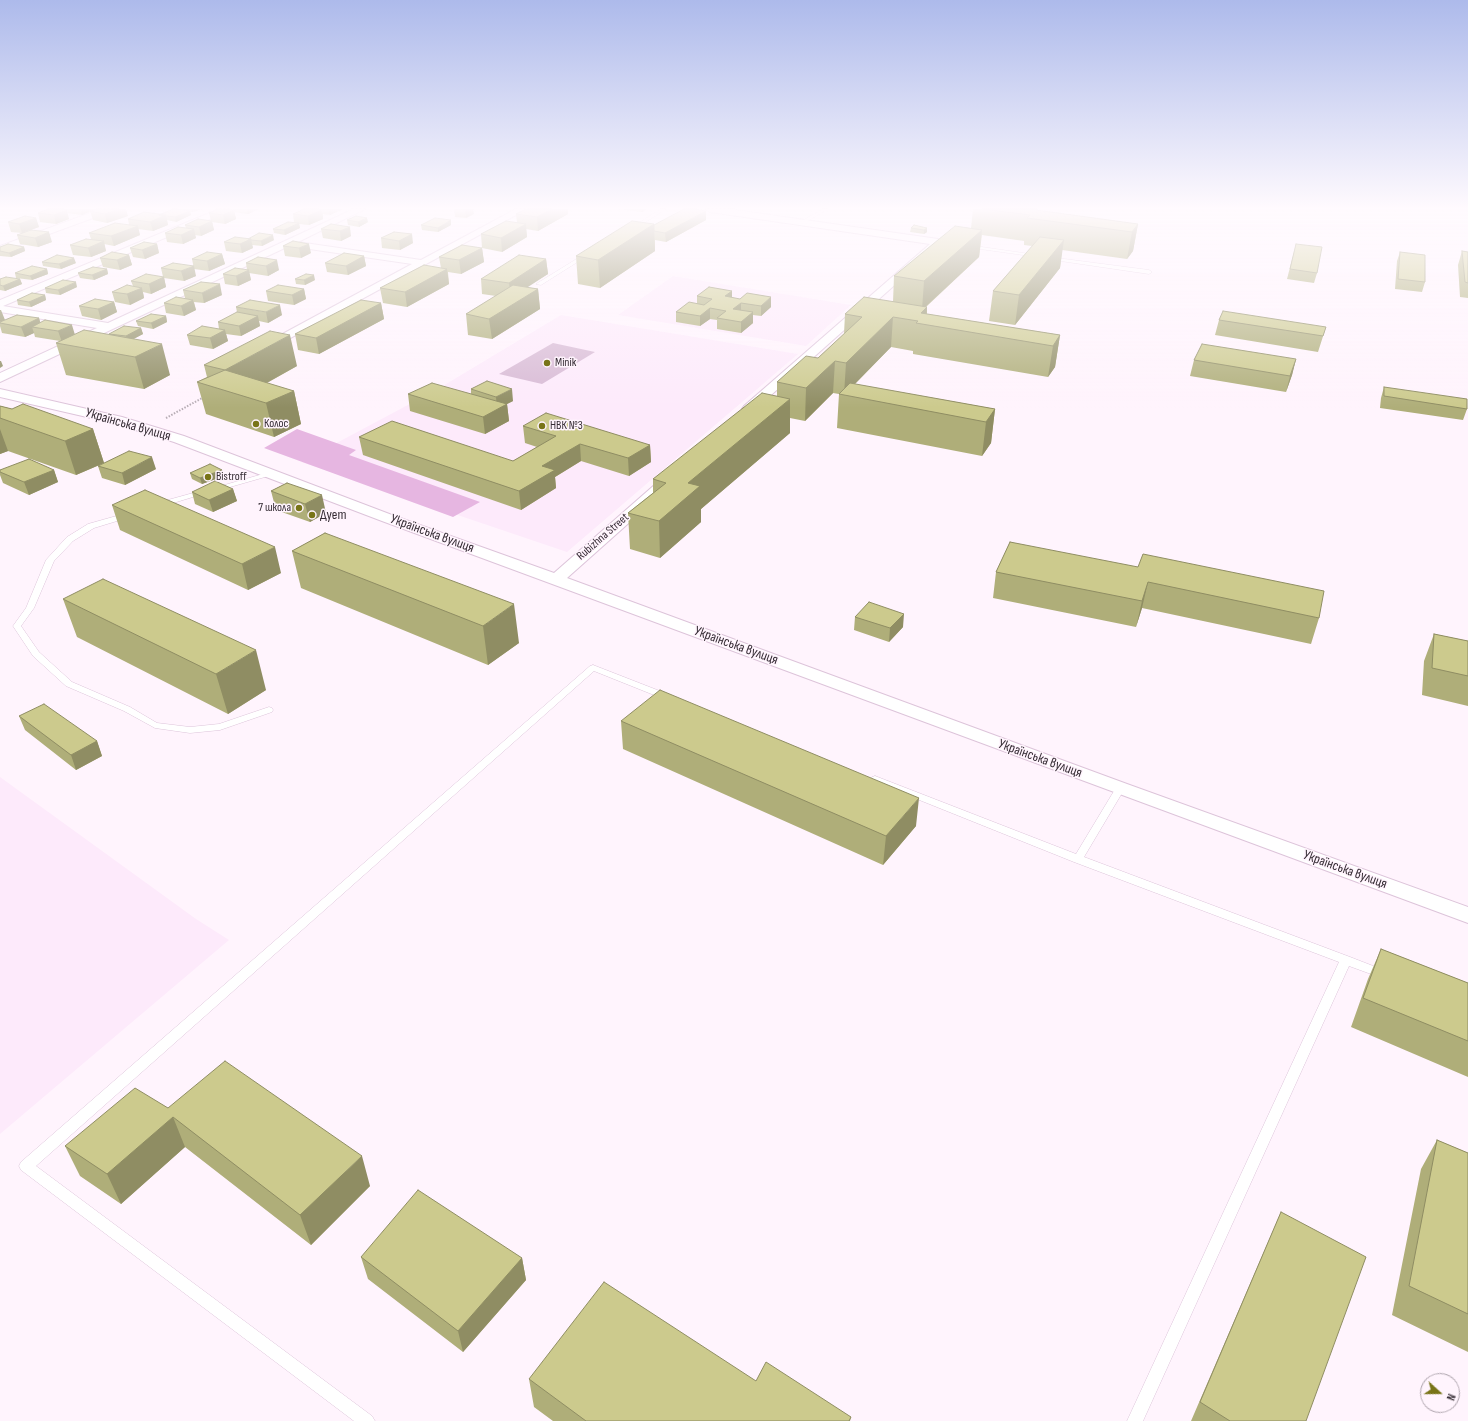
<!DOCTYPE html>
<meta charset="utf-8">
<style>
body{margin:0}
#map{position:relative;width:1468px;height:1421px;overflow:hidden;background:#fff4fd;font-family:"Sofia Sans Condensed",sans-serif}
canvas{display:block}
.north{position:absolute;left:1420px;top:1373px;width:40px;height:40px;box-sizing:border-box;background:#fff4fd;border:1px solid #aea4ad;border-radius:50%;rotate:111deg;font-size:11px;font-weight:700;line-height:16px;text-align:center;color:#352c34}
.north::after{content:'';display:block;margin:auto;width:14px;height:18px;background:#787418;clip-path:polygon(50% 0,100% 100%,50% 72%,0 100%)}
</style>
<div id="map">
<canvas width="1468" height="1421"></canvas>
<div class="north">N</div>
</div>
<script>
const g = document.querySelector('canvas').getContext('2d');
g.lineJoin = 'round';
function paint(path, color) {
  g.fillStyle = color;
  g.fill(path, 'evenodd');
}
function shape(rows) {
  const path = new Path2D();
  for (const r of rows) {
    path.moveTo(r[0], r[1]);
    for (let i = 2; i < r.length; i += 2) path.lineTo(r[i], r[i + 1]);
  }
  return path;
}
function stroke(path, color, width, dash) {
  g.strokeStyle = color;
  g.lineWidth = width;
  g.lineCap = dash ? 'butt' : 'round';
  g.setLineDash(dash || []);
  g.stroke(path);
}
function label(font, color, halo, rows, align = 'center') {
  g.font = font + ' "Sofia Sans Condensed",sans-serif';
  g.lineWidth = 3;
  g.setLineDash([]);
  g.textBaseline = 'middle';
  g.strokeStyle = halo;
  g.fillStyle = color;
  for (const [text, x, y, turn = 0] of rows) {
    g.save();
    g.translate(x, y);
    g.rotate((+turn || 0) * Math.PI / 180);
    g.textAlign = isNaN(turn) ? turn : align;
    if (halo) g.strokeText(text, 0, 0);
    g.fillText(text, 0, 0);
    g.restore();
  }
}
const built = shape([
 [673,276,851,305,806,346,618,315],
 [561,315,798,354,567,552,301,462,436,390],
 [0,777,196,919,229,940,0,1134]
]);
const green = shape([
 [553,343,595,352,542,384,499,374]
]);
const forest = shape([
 [297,429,356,450,349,455,480,502,453,517,264,448]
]);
const path = shape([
 [166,418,204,397]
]);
const lane = shape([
 [661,209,666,209,633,230,629,229,661,209],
 [823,209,828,209,804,223,800,222,823,209],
 [968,245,1037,255,1039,256,1037,257,966,247,966,246,968,245],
 [583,255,587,256,541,285,536,284,583,255],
 [1049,257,1149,270,1152,272,1149,274,1047,259,1047,257,1049,257],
 [270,472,273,474,272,475,216,491,212,489,214,488,270,472],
 [204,490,208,492,206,493,160,507,156,505,157,503,204,490],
 [127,513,130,513,130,517,94,528,73,541,54,561,34,608,21,626,39,652,72,682,130,707,157,723,190,727,219,724,269,707,272,708,273,710,272,712,220,730,190,733,155,728,124,711,66,686,33,656,13,626,26,608,46,560,67,537,88,524,127,513],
 [593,665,670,695,671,697,670,699,664,699,594,671,36,1166,372,1416,375,1421,354,1421,21,1170,19,1166,21,1162,590,666,593,665],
 [875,776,1076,854,1117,786,1123,786,1125,788,1084,857,1350,957,1386,971,1388,974,1386,977,1382,978,1349,966,1143,1421,1127,1421,1339,962,1074,862,872,781,870,779,872,777,875,776]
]);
const street = shape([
 [101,209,113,209,112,211,0,252,0,246,101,209],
 [219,209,230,209,229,211,3,306,108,323,354,209,365,209,298,242,421,260,516,209,527,209,272,348,264,348,262,346,264,344,412,264,289,246,0,382,0,373,97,328,0,312,0,300,219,209],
 [706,209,728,209,938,239,943,242,752,412,748,413,744,412,742,409,744,406,930,244,710,212,706,209],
 [0,389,122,417,184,436,392,515,554,573,667,474,672,473,677,474,679,477,677,480,567,578,1127,784,1468,907,1468,923,382,521,174,442,113,423,0,397,0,389]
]);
const wall = shape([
 [48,209,69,219,56,224,40,222,38,213],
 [67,209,95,209,82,215,68,213],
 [181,209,202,209,192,212,190,212,191,215,176,222,167,220,168,225,153,231,138,229,140,235,114,246,104,244,106,251,91,257,73,255,70,245,91,239,89,233,129,225,128,219,159,215,181,210],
 [233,209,259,209,248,214,234,212],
 [304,209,343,209,330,215,323,214,323,219,309,225,299,224,300,228,285,235,274,233,273,229,294,222,293,214],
 [454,209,473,209,474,214,466,218,455,217],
 [618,209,647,209,642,212],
 [973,209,1038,209,1038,211,1138,224,1133,251,1127,259,1062,250,1060,268,1015,325,989,321,993,291,1032,246,1024,245,1024,241,982,235,979,257,926,307,927,307,927,314,1060,335,1055,367,1048,377,913,354,913,351,891,347,855,384,995,409,991,443,982,456,837,428,839,394,833,393,805,421,790,418,790,433,701,509,701,522,660,558,630,549,628,513,653,493,653,479,777,396,777,382,818,358,844,334,845,314,893,302,894,276,971,228],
 [234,210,236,219,225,224,212,222,214,230,201,236,195,235,196,238,183,244,167,242,165,233,186,228,185,225,211,221,209,213],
 [90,211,128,216,107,223,93,220],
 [516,214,568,214,538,231,526,229,527,237,502,252,482,248,484,262,461,274,448,272,449,284,407,307,383,303,380,288,441,268,439,257,482,248,481,234,517,222],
 [36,218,39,227,22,233,11,232,8,222],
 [347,220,368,222,359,227,348,225],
 [706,220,666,242,655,240,655,251,600,288,578,284,576,256,654,225],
 [331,224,351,236,341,241,323,238,321,229],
 [421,225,451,225,438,232,422,230],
 [911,228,927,228,927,232,924,234,910,232],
 [31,230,52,242,38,247,20,244,17,235],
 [394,232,413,243,400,250,382,248,381,238],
 [248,239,274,240,262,246,252,245,253,248,242,253,226,251,224,242],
 [293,241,311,253,301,258,285,256,283,246],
 [157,244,159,253,145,259,133,257,130,248],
 [1296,244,1317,273,1314,283,1287,279],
 [0,247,24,247,25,251,11,257,0,256],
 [1462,251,1468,252,1468,298,1460,297,1458,265],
 [1400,252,1425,282,1422,292,1395,289,1397,261],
 [222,254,225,264,209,271,194,269,192,259],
 [129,255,132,265,120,270,103,267,100,258],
 [364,256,366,266,348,275,327,272,325,263],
 [258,257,279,270,268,276,249,273,251,280,238,286,225,284,223,274,247,270,246,263],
 [546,259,548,274,526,287,538,289,540,309,492,339,468,335,466,314,496,296,482,294,481,279],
 [42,262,76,263,61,269,43,266],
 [173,263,196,276,184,281,164,278,166,287,151,294,143,292,144,298,130,305,115,302,112,292,133,286,131,281,163,277,161,268],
 [47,269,48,274,32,280,16,278,15,273],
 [107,269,108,274,94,280,80,278,78,273],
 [0,279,20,279,22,284,5,291,0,290],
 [295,279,315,280,305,285,296,284],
 [77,287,60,295,46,293,45,288],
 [304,289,306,299,294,305,268,301,266,291],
 [183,290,222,295,204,303,194,302,196,310,184,316,166,313,164,303,185,298],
 [732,291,732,298,771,307,761,316,753,315,753,323,741,333,717,329,717,320,710,319,700,326,676,322,676,312,697,304,697,296],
 [45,295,46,300,31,307,18,305,17,300],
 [114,302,117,312,101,320,82,316,79,306],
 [381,303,384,319,319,354,298,350,295,334],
 [236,307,282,315,268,323,259,321,260,326,241,336,226,334,228,341,213,349,190,345,187,335,219,329,218,322,237,312],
 [166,316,167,322,153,329,138,326,136,321],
 [39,318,40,323,75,334,109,335,109,334,141,328,143,334,133,339,170,375,144,389,66,375,56,343,60,341,35,337,34,333,25,337,2,333,0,326,0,322],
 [1219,320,1326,327,1318,352,1215,335],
 [1296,359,1292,375,1286,392,1190,376,1194,360],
 [204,365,297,366,267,383,294,391,301,424,274,437,206,414,197,382,207,377],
 [1384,387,1467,409,1463,420,1380,408,1381,398],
 [471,389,513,401,507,404,509,421,485,434,410,411,408,394,471,394],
 [0,406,93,429,104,463,76,475,8,451,0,454],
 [523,426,650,445,651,462,629,476,581,461,555,477,556,488,521,510,363,455,359,437,513,461,537,447,525,443],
 [98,466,156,469,125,485,102,478],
 [0,470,54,470,58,482,29,495,3,483,0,475],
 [190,473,224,476,202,484,192,479],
 [287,483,326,513,310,522,276,510,271,491],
 [233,489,237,501,213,512,195,504,192,492],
 [112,505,281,573,248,590,120,530],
 [325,533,519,643,488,665,301,588,292,551],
 [1010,542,1319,618,1311,644,1142,608,1136,627,993,598,996,572],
 [63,599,266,690,228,714,77,637],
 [855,617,903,627,889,642,854,630],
 [1434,634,1468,641,1468,706,1422,695,1424,661],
 [19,716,97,741,102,756,76,770,25,730],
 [621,721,916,826,883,865,623,749],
 [1381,949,1468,983,1468,1077,1351,1027,1368,979],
 [168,1108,370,1186,311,1245,185,1147,121,1204,80,1176,65,1146],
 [1437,1140,1468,1153,1468,1352,1392,1315,1421,1169],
 [1281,1212,1306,1421,1191,1421],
 [361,1257,522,1258,526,1280,463,1352,368,1279],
 [529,1379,756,1381,851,1417,850,1421,553,1421,534,1407]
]);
const shadedWall = shape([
 [80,209,95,209,82,215],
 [119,209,126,209,128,216,107,223,105,214],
 [192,209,202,209,192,212],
 [247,209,259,209,248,214],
 [329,209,343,209,330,215],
 [465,209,473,209,474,214,466,218],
 [552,209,568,209,568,214,538,231,537,217],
 [642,209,647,209,642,212],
 [67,210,69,219,56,224,54,215],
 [234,210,236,219,225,224,223,215],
 [322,210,323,219,309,225,308,216],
 [190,211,191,215,176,222,175,217],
 [706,211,706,220,666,242,665,233],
 [166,215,168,225,153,231,150,222],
 [36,218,39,227,22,233,19,224],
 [367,218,368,222,359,227,358,222],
 [451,220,451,225,438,232,438,228],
 [212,221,214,230,201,236,199,227],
 [299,223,300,228,285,235,284,230],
 [526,224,527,237,502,252,501,238],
 [654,224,655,251,600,288,598,260],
 [1138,224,1133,251,1127,259,1132,232],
 [138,226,140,235,114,246,111,236],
 [350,227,351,236,341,241,340,231],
 [927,228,927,232,924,234,924,230],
 [194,229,196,238,183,244,181,235],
 [982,230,979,257,922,310,924,281],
 [49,232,52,242,38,247,35,238],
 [412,234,413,243,400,250,399,241],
 [273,235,274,240,262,246,261,241],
 [251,239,253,248,242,253,240,244],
 [1064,240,1060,268,1015,325,1019,295],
 [104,241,106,251,91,257,88,248],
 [157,244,159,253,145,259,142,250],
 [309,244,311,253,301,258,299,248],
 [24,247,25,251,11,257,9,253],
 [482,248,484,262,461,274,459,260],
 [222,254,225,264,209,271,207,261],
 [129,255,132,265,120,270,117,260],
 [364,256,366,266,348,275,346,266],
 [74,258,76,263,61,269,59,264],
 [546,259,548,274,511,298,509,283],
 [277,260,279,270,268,276,266,266],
 [194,266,196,276,184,281,181,271],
 [47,269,48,274,32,280,30,276],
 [107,269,108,274,94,280,92,275],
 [447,269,449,284,407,307,405,292],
 [249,270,251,280,238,286,236,276],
 [314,275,315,280,305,285,304,280],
 [164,277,166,287,151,294,149,284],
 [20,279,22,284,5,291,3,286],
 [76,282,77,287,60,295,58,290],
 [220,284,222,295,204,303,202,293],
 [142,288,144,298,130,305,127,294],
 [304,289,306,299,294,305,292,295],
 [538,289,540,309,492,339,489,319],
 [732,291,732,301,725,296],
 [45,295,46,300,31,307,29,302],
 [771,297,771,307,761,316,761,306],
 [193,300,196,310,184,316,181,306],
 [114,302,117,312,101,320,98,309],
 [381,303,384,319,319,354,316,338],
 [741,303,741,313,733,309],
 [280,305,282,315,268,323,266,312],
 [927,307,926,325,921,313],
 [710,308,710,319,700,326,700,316],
 [0,310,1,310,5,320,0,322],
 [753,312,753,323,741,333,741,322],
 [166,316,167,322,153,329,151,323],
 [258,316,260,326,241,336,239,326],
 [893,317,891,347,844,395,846,363],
 [39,318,42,328,32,327,34,333,25,337,21,327],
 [72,325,75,335,62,342,58,331],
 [141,328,143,334,128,342,126,336],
 [225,330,228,341,213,349,210,338],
 [290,335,297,366,243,396,225,370],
 [1060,335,1055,367,1048,377,1053,346],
 [162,344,170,375,144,389,135,357],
 [1296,359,1292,375,1286,392,1290,376],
 [0,361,1,361,3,366,0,368],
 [835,361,833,393,805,421,806,388],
 [512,389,513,401,497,409,496,397],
 [294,391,301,424,274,437,266,403],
 [790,399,790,433,701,509,701,522,660,558,659,521,688,483],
 [507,404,509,421,485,434,483,417],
 [995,409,991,443,982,456,986,422],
 [0,429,8,451,0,454],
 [93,429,104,463,76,475,65,441],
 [580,444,581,461,555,477,556,488,521,510,519,491,542,466],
 [650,445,651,462,629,476,628,458],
 [152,457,156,469,125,485,122,473],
 [54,470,58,482,29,495,24,482],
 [222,470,224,476,202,484,200,478],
 [233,489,237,501,213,512,209,500],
 [322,495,326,513,310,522,305,504],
 [275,547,281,573,248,590,242,564],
 [1148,582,1142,608,1136,627,1142,601],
 [514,604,519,643,488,665,483,626],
 [904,614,903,627,889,642,890,628],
 [256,650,266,690,228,714,216,674],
 [97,741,102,756,76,770,71,755],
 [919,798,916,826,883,865,886,836],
 [173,1117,185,1147,121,1204,107,1174],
 [362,1156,370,1186,311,1245,300,1215],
 [522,1258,526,1280,463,1352,458,1331]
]);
const building = shape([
 [48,209,61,209,67,210,54,215,38,213,48,209],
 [97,209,119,209,105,214,90,211,97,209],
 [173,209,175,209,190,211,175,217,159,215,173,209],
 [219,209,222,209,234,210,223,215,209,213,219,209],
 [304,209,317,209,322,210,308,216,293,214,304,209],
 [526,209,552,209,537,217,516,214,526,209],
 [684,209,694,209,706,211,665,233,654,231,654,225,684,209],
 [983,209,1037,209,1036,210,1138,224,1132,232,1027,218,1030,215,983,209],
 [144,212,166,215,150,222,128,219,144,212],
 [25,216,36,218,19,224,8,222,25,216],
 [356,216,367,218,358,222,347,220,356,216],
 [435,218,451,220,438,228,421,225,435,218],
 [198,219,212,221,199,227,185,225,198,219],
 [506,221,526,224,501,238,481,234,506,221],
 [632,221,654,224,598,260,576,256,632,221],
 [288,222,299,223,284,230,273,229,288,222],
 [115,223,138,226,111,236,89,233,115,223],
 [331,224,350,227,340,231,321,229,331,224],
 [914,225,927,228,924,230,911,228,914,225],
 [955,226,982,230,924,281,894,276,955,226],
 [178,227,194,229,181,235,165,233,178,227],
 [31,230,49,232,35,238,17,235,31,230],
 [394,232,412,234,399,241,381,238,394,232],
 [259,233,273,235,261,241,251,240,251,239,248,239,259,233],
 [235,237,251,239,240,244,224,242,235,237],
 [1040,237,1064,240,1019,295,993,291,1040,237],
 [86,239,104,241,88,248,70,245,86,239],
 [293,241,309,244,299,248,283,246,293,241],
 [144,242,157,244,142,250,130,248,144,242],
 [8,244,24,247,9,253,0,251,0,247,8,244],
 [1296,244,1322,247,1317,273,1290,269,1296,244],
 [462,245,482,248,459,260,439,257,462,245],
 [1462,251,1468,252,1468,283,1465,282,1462,251],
 [112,252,129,255,117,260,100,258,112,252],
 [207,252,222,254,207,261,192,259,207,252],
 [1400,252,1425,255,1425,282,1398,279,1400,252],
 [344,253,364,256,346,266,325,263,344,253],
 [57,255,74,258,59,264,42,262,57,255],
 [519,255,546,259,509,283,481,279,519,255],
 [258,257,277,260,266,266,246,263,258,257],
 [173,263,194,266,181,271,161,268,173,263],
 [424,265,447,269,405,292,380,288,424,265],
 [32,266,47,269,30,276,15,273,32,266],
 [93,267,107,269,92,275,78,273,93,267],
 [235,268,249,270,236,276,223,274,235,268],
 [146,274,164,277,149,284,131,281,146,274],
 [306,274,314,275,304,280,295,279,306,274],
 [6,277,20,279,3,286,0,285,0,279,6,277],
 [63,280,76,282,58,290,45,288,63,280],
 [201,282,220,284,202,293,183,290,201,282],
 [127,285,142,288,127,294,112,292,127,285],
 [278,285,304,289,292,295,266,291,278,285],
 [513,285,538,289,489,319,466,314,513,285],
 [709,287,732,291,725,296,740,299,747,293,771,297,761,306,741,303,733,309,753,312,741,322,717,318,726,311,710,308,700,316,676,312,689,302,704,305,712,299,697,296,709,287],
 [32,293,45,295,29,302,17,300,32,293],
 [176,297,193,300,181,306,164,303,176,297],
 [864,297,927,307,921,313,1060,335,1053,346,916,323,918,321,893,317,846,363,835,361,806,388,777,382,806,356,818,358,862,317,845,314,864,297],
 [95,299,114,302,98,309,79,306,95,299],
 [250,300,280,305,266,312,236,307,250,300],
 [361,300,381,303,316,338,295,334,361,300],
 [1223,311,1326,327,1323,336,1219,320,1223,311],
 [237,312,258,316,239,326,218,322,237,312],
 [151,314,166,316,151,323,136,321,151,314],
 [17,315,39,318,21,327,0,323,0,322,17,315],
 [45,320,72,325,58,331,32,327,45,320],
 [124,326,141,328,126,336,109,334,124,326],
 [202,326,225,330,210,338,187,335,202,326],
 [84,330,162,344,135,357,56,343,84,330],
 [270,331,290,335,225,370,294,391,266,403,197,382,225,370,204,365,270,331],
 [1202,344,1296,359,1290,376,1194,360,1202,344],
 [487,381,512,389,496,397,471,389,487,381],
 [432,383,507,404,483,417,408,394,432,383],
 [850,383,995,409,986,422,839,394,850,383],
 [1384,387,1467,399,1467,409,1384,396,1384,387],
 [762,393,790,399,688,483,700,486,659,521,628,513,666,483,653,479,762,393],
 [23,404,93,429,65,441,0,418,0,406,12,409,23,404],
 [546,413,650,445,628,458,580,444,542,466,555,470,519,491,359,437,392,421,513,461,556,436,523,426,546,413],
 [129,451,152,457,122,473,98,466,129,451],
 [29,459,54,470,24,482,0,472,0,470,29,459],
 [210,464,222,470,200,478,190,473,210,464],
 [215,481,233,489,209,500,192,492,215,481],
 [287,483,322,495,305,504,271,491,287,483],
 [145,490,275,547,242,564,112,505,145,490],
 [325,533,514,604,483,626,292,551,325,533],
 [1010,542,1138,567,1143,554,1324,591,1319,618,1148,582,1142,601,996,572,1010,542],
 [103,579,256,650,216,674,63,599,103,579],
 [869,602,904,614,890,628,855,617,869,602],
 [1434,634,1468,641,1468,676,1432,668,1434,634],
 [660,690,919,798,886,836,621,721,660,690],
 [44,704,97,741,71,755,19,716,44,704],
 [1381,949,1468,983,1468,1041,1363,998,1381,949],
 [225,1061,362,1156,300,1215,173,1117,107,1174,65,1146,135,1088,168,1108,225,1061],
 [1437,1140,1468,1153,1468,1314,1409,1286,1437,1140],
 [418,1190,522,1258,458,1331,361,1257,418,1190],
 [1281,1212,1366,1257,1306,1421,1230,1421,1200,1402,1281,1212],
 [604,1282,756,1381,766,1362,851,1417,849,1421,586,1421,529,1379,604,1282]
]);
const markers = [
 [547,363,4,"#787418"],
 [256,424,4,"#787418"],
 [542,426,4,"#787418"],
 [208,477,4,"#787418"],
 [299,508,4,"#787418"],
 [312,515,4,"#787418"]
];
const farPoinames = [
 ["Minik",555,363],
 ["Колос",264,424],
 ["НВК №3",550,426],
 ["Bistroff",216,477],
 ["7 школа",291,508,"right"]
];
const farStreetnames = [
 ["Rubizhna Street",603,537,-41]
];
const streetNames = [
 ["Українська вулиця",128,425,16],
 ["Українська вулиця",432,534,20],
 ["Українська вулиця",736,646,20],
 ["Українська вулиця",1040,759,20],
 ["Українська вулиця",1345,870,20]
];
const poiNames = [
 ["Дует",320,515]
];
paint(built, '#fdeafb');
paint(green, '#d7b9d4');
paint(forest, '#e6b6e1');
stroke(lane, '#ddc4da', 1);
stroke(street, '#ddc4da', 2);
stroke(path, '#b7adb5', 2, [1.5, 1.5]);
paint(lane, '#fff');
paint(street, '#fff');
paint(wall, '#afae79');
paint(shadedWall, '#8f8d63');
paint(building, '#ccca8d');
stroke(building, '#8f8d63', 1);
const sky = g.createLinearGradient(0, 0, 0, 408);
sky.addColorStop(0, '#adbaeb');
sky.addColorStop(0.51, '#fffafe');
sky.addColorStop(1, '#fffafe00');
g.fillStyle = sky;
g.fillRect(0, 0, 1468, 408);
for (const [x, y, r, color] of markers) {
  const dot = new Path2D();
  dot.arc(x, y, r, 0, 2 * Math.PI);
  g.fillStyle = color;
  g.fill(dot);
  stroke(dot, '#fff4fd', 1.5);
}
label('12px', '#352c34', '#fff4fd', farPoinames, 'left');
label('12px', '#352c34', '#fff4fd', farStreetnames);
label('14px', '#352c34', '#fff4fd', streetNames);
label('14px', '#352c34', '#fff4fd', poiNames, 'left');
</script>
